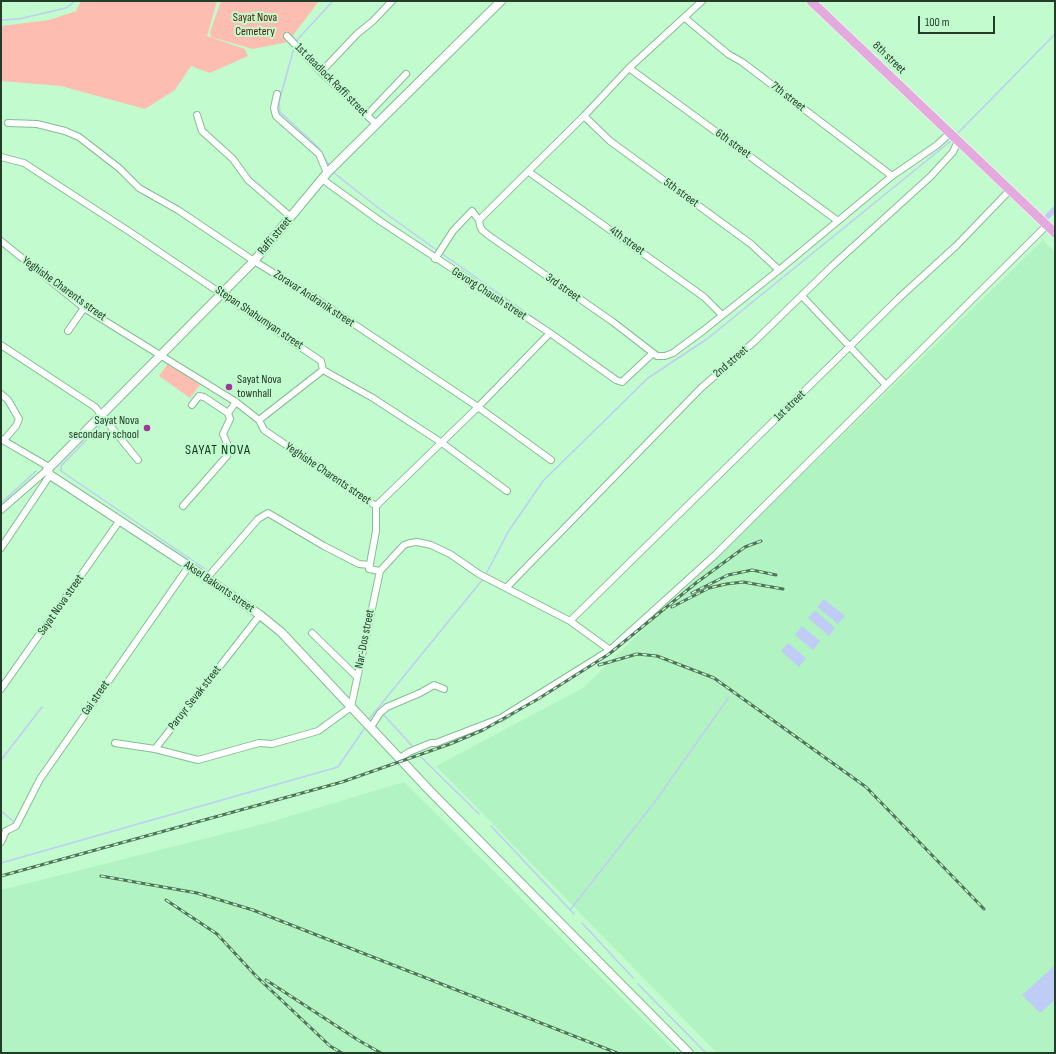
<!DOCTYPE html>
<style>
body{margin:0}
#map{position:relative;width:1056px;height:1054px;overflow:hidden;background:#c1fbce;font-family:"Sofia Sans Condensed",sans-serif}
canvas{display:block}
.frame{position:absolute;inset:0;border:2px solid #243c2a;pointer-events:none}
.scale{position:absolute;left:918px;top:16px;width:77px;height:18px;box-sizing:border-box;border:2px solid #243c2a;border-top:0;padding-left:5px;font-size:12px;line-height:14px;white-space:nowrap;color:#243c2a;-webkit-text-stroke:3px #c1fbce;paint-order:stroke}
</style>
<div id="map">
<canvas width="1056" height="1054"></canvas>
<div class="frame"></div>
<div class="scale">100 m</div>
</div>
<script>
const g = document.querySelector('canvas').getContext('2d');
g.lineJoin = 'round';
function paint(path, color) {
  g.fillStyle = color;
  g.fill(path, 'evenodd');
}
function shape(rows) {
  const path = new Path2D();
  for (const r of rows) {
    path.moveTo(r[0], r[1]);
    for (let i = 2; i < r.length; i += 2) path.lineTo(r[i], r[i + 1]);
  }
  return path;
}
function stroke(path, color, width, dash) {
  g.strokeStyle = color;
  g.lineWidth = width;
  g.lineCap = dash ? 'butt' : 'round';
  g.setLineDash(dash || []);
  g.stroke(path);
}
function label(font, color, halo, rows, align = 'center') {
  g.font = font + ' "Sofia Sans Condensed",sans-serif';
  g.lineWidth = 4;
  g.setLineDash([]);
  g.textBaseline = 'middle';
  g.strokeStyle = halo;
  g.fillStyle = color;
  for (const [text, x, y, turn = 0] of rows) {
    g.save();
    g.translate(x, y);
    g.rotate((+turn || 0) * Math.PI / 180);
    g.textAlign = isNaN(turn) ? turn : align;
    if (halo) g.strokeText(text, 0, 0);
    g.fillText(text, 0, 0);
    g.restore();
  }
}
const built = shape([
 [1043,240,1055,252,1055,1053,717,1053,436,766,583,688],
 [404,782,677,1053,1,1053,1,890,267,823]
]);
const green = shape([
 [81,1,217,1,207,36,245,49,248,56,210,73,191,66,175,90,145,109,61,86,1,81,1,26,49,20,76,11],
 [221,1,319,1,288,42,253,49,211,37,210,32],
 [169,362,200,385,190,398,159,376]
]);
const water = shape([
 [824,599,845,616,838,624,817,607],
 [815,610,835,628,829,636,808,618],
 [802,626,820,641,813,650,795,635],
 [788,643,806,658,799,667,781,651],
 [1055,965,1055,1000,1040,1013,1022,995]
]);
const stream = shape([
 [1,20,19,19,66,8,75,1],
 [297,40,333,1],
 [294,48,279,102,280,112,318,147,329,165],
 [957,134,1055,34],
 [334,173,381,210,438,251],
 [441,253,621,379],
 [102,424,61,466,61,471,208,571],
 [1,503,36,471],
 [485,576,508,532,543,481,648,378,707,339,952,140],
 [383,714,414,748],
 [369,719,483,579],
 [421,757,479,814],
 [1,760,42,707],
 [1,811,13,821],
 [491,826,574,914],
 [1,863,338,767,364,729],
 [570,910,654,803,729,697],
 [582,923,633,978],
 [638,984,706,1053]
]);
const canal = shape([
 [1048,216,1055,209]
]);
const street = shape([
 [685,18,728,54,742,62,892,176],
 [287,36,321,72,376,124],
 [629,68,838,221],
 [321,72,357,34,373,21,392,1],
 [277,94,274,108,276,116,319,154,327,173],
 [197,115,202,131,233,159,248,180,291,217],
 [367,115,406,74],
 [584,116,610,141,751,244,779,270],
 [8,123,37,124,65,131,79,137,119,168,139,188,178,210,254,261,321,302,478,407,551,460],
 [1,157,24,163,130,232,321,361,323,370,373,398,442,443,507,491],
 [529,172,704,297,722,315],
 [322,179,380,221,550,333,616,380,622,382,653,353],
 [479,220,584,116,629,68,702,1],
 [1,241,84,308,236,402,259,420,264,430,376,506],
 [435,259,453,231,472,211,479,220,480,226,482,230,488,235,613,322,657,356,665,356,673,353,704,330,779,270,892,176,937,145,950,133],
 [802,296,886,385],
 [68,331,84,308],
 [1,345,95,407,138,460],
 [1,394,8,400,19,419,16,426,4,440],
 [192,405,199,396,204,397,228,413],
 [259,420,323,370],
 [1,439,49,467],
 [183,506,227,456,229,448,223,434,230,419,228,413,236,402],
 [376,506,478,407,550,333],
 [376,506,376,531,369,569,380,571],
 [1,510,47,470],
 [1,548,50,475],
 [207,578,258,519,268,513,324,546,359,564,370,565],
 [506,588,701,388,755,341,832,266,931,176,953,152,958,141],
 [570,621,899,298,957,245,1010,190],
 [312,633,357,677],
 [1,689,120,520],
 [371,727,380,713,387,707,420,693,434,685,444,689],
 [115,743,155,749,260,615],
 [155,749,198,760,259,743,272,744,318,731,351,707,380,571,404,545,410,543,417,542,431,545,450,554,479,574,570,621,610,650],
 [400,758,409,752,431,743,436,743,501,718,610,650,715,555,1047,225],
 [6,831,16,826,40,779,189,566],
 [1,842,6,831]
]);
const secondary = shape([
 [501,1,327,173,254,261,47,470,50,475,189,566,260,615,281,632,430,791,689,1053]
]);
const primary = shape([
 [811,1,1055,233]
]);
const rail = shape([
 [692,593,728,575,752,570,776,575],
 [672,607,709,588,726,584,743,582,783,589],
 [599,665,637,654,657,656,714,678,866,787,984,909],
 [1,876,342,782,450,744,483,730,538,699,609,654,696,583,745,547,761,541],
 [101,876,197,893,253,910,617,1053],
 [166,900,217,934,256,976,330,1046,342,1053],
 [266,980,358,1040,381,1053]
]);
const markers = [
 [229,387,4,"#a03697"],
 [147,428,4,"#a03697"]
];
const parkNames = [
 ["Sayat Nova",255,18],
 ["Cemetery",255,32]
];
const streetNames = [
 ["8th street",889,58,44],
 ["1st deadlock Raffi street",331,80,45],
 ["7th street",788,97,38],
 ["6th street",733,144,36],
 ["5th street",681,193,36],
 ["Raffi street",275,236,-50],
 ["4th street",627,241,36],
 ["3rd street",563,288,35],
 ["Yeghishe Charents street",64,289,36],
 ["Gevorg Chaush street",489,294,33],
 ["Zoravar Andranik street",314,299,33],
 ["Stepan Shahumyan street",259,318,34],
 ["2nd street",731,362,-41],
 ["1st street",790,406,-44],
 ["Yeghishe Charents street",328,474,34],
 ["Aksel Bakunts street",219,587,34],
 ["Sayat Nova street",61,605,-55],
 ["Nar-Dos street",365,639,-79],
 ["Gai street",96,698,-55],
 ["Paruyr Sevak street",195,698,-52]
];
const poiNames = [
 ["Sayat Nova",237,380],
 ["townhall",237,394],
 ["Sayat Nova",139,421,"right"],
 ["secondary school",139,435,"right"]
];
const quarterNames = [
 ["SAYAT NOVA",218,450]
];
paint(built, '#b2f4c1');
paint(green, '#fdbeb1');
paint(water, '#bfccf5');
stroke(stream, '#bfccf5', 1.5);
stroke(canal, '#bfccf5', 5.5);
stroke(street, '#85bd92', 8);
stroke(secondary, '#85bd92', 10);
stroke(primary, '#fff', 10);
stroke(street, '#fff', 6);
stroke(secondary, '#fff', 8);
stroke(primary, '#e4a9dd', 9);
stroke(rail, '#517359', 3);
stroke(rail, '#c1fbce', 1.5, [4.5]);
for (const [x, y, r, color] of markers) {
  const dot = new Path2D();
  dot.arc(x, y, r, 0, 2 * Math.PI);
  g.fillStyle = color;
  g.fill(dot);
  stroke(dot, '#c1fbce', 1.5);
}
label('12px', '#5d1309', '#c1fbce', parkNames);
label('12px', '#243c2a', '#c1fbce', streetNames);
label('12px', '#243c2a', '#c1fbce', poiNames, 'left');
g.letterSpacing = '1px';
label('14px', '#0e391d', '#c1fbce', quarterNames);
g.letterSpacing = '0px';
</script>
